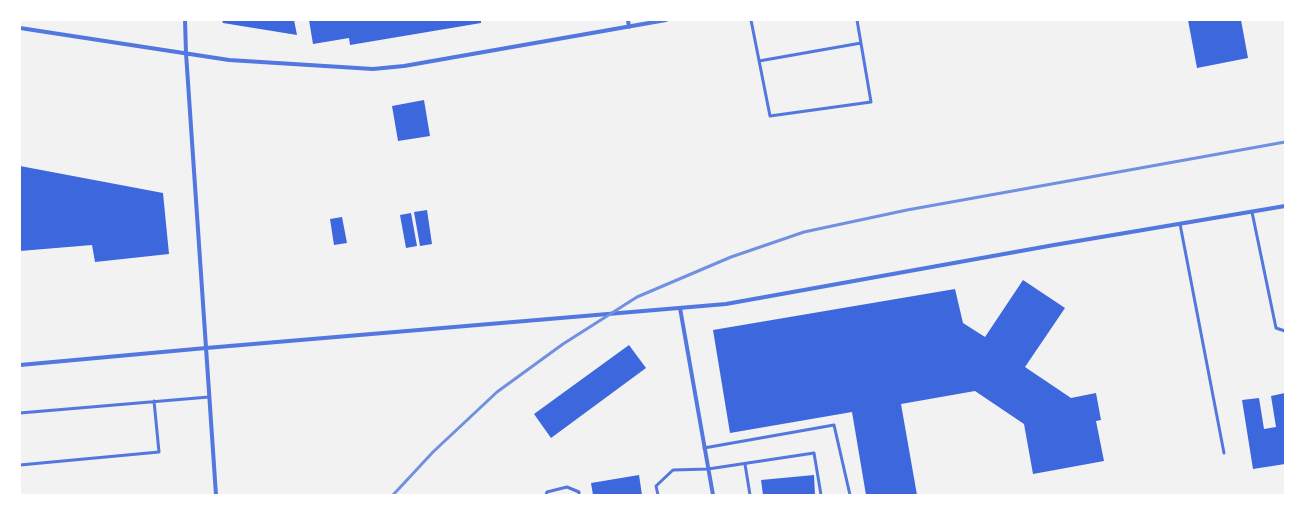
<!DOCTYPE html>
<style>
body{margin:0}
#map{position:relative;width:1305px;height:515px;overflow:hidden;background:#f2f2f2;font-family:"Public Sans",sans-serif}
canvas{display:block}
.frame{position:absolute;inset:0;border:21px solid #fff;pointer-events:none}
</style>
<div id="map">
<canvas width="1305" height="515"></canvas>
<div class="frame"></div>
</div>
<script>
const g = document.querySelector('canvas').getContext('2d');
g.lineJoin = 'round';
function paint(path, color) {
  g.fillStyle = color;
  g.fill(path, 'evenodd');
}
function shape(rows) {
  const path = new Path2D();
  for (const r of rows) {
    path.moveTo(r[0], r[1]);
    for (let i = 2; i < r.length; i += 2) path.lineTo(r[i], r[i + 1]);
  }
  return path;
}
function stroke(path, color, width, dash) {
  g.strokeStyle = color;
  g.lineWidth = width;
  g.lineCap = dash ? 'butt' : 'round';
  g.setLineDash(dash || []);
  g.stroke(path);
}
const building = shape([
 [222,20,294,20,297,35,223,23],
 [309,20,481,20,481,23,350,45,349,38,313,44],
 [1188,20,1241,20,1248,58,1197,68],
 [424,100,430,136,398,141,392,106],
 [20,166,163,193,169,254,95,262,92,245,20,251],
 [427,210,432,244,420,246,414,212],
 [411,213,417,246,406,248,400,215],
 [342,217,347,243,334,245,330,219],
 [1023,280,1065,308,1025,367,1071,398,1096,393,1101,420,1096,421,1104,461,1033,474,1024,424,975,391,901,404,917,495,866,495,852,412,730,433,713,330,955,289,963,323,985,337],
 [629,345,646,368,551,438,534,414],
 [1285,393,1285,464,1253,469,1242,400,1259,398,1264,429,1276,427,1271,396],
 [639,475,642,495,593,495,591,483],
 [814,475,815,495,763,495,761,480]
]);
const service = shape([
 [751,20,770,116,871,102,857,20],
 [759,61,861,43],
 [1252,212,1276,328,1285,331],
 [1180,224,1224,453],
 [20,413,209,397],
 [704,448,834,425,850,495],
 [745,464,750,495],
 [20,465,159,452,154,401],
 [546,495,547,492,567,487,579,492,579,495],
 [658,495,656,486,673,470,708,469,814,453,821,495]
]);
const minor = shape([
 [185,20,186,53,216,495],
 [628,20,629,27],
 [20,28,229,60,373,69,404,66,666,20],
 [680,308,713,495],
 [20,365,206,348,726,304,1054,245,1285,206]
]);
const rail = shape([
 [393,495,433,452,497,392,563,344,637,297,731,257,804,232,907,210,1285,142]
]);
paint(building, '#3d67dc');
stroke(service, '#5277de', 3);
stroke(minor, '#5277de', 4);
stroke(rail, '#7290e2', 3);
</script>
